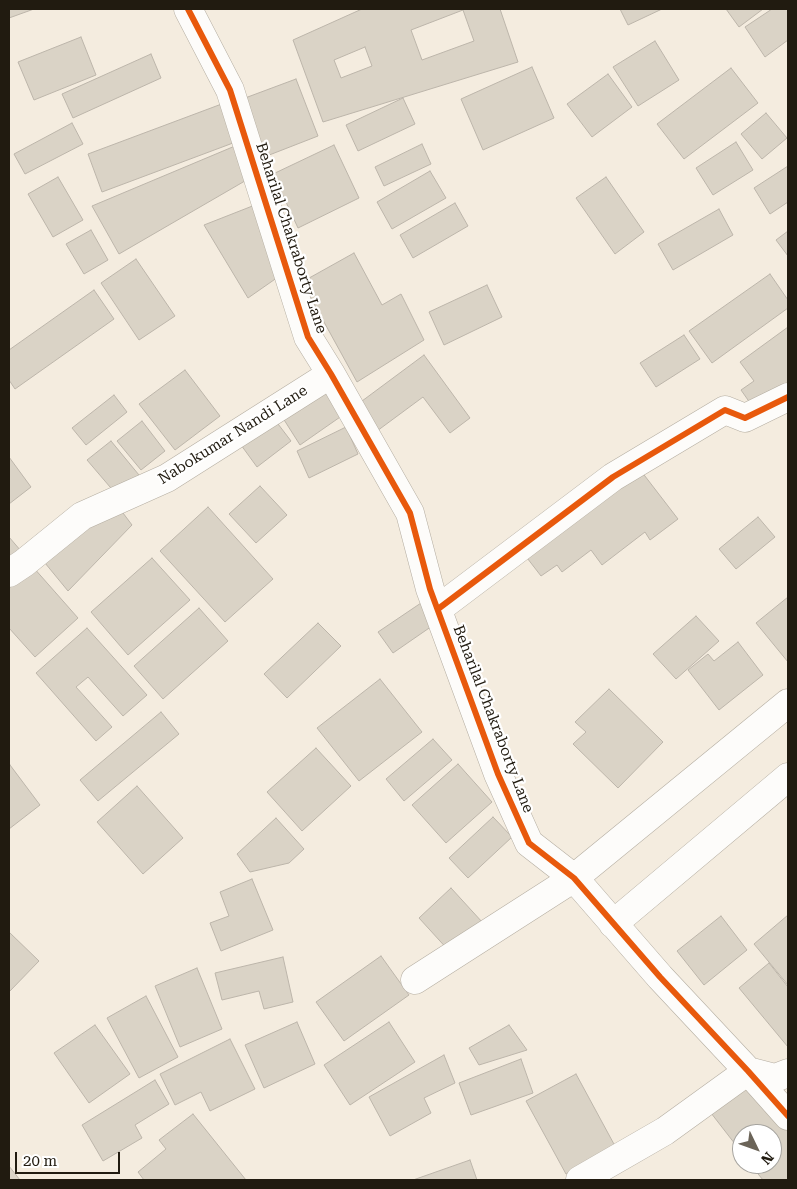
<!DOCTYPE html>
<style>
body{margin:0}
#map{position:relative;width:797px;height:1189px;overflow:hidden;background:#f4ecdf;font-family:"Roboto Serif",serif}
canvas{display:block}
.frame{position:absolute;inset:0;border:10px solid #211b10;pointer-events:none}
.north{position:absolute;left:732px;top:1124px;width:50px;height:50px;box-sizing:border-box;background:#fff;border:1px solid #a6a49f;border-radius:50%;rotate:132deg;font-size:14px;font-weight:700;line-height:20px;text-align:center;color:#211b10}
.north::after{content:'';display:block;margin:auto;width:18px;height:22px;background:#6b6458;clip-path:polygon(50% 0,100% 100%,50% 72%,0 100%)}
.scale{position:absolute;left:15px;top:1152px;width:105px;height:22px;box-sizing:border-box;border:2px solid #211b10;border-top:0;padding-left:6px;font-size:15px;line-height:18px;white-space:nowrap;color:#211b10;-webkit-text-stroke:4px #fff;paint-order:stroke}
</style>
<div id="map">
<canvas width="797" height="1189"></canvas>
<div class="frame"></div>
<div class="north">N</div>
<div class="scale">20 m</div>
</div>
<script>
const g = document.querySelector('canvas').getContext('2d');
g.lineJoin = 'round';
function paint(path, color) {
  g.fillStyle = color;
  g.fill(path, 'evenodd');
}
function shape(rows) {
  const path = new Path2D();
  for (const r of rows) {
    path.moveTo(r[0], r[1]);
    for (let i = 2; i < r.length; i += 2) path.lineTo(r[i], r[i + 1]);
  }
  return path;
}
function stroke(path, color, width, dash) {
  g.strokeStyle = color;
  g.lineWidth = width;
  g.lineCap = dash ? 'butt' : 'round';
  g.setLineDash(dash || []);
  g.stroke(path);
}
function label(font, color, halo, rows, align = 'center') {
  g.font = font + ' "Roboto Serif",serif';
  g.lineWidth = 4.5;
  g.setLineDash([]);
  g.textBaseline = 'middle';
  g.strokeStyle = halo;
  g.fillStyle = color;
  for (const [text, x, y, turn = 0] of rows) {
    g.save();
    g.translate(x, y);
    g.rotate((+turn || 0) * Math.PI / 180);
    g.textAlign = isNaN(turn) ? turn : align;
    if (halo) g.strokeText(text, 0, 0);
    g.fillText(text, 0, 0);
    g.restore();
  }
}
const building = shape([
 [9,9,34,9,9,18,9,9],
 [362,9,500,9,518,62,323,122,293,40,362,9],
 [463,10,474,41,422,60,411,30,463,10],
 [365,47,372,66,341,78,334,60,365,47],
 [620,9,662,9,628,25,620,9],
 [726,9,763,9,739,27,726,9],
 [772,9,788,9,788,40,765,57,745,27,772,9],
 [81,37,96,75,34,100,18,62,81,37],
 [655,41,679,80,638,106,613,67,655,41],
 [151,54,161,78,73,118,62,94,151,54],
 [532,67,554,118,483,150,461,99,532,67],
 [731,68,758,103,684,159,657,124,731,68],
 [608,74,632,107,592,137,567,104,608,74],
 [296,79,318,136,259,159,237,101,296,79],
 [403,98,415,124,358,151,346,125,403,98],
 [227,102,241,140,102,192,88,154,227,102],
 [766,113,787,138,762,159,741,134,766,113],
 [72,123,83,144,25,174,14,154,72,123],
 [736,142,753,170,713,195,696,168,736,142],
 [422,144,431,164,384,186,375,167,422,144],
 [334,145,359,198,298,228,273,174,334,145],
 [235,146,250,178,119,254,92,206,235,146],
 [788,166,788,202,770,214,754,188,788,166],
 [430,171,446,198,392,229,377,202,430,171],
 [58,177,83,220,53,237,28,194,58,177],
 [606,177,644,232,615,254,576,198,606,177],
 [455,203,468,226,413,258,400,235,455,203],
 [255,205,281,275,248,298,204,225,255,205],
 [719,209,733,235,673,270,658,244,719,209],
 [91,230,108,260,84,274,66,244,91,230],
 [788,231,788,256,776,240,788,231],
 [354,253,382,305,401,294,424,340,357,382,302,282,354,253],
 [136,259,175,316,139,340,101,283,136,259],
 [770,274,788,300,788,308,712,363,689,331,770,274],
 [487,285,502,317,444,345,429,312,487,285],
 [94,290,114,319,15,389,9,380,9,350,94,290],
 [788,327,788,386,755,410,741,390,754,381,740,362,788,327],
 [684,335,700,359,656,387,640,363,684,335],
 [424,355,470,418,450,433,423,397,377,431,358,404,424,355],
 [185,370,220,416,175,450,139,404,185,370],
 [323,387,343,415,300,445,281,415,323,387],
 [114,395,127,412,86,445,72,428,114,395],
 [275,420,291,441,257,467,241,445,275,420],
 [142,421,165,451,141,470,117,441,142,421],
 [346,427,358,454,309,478,297,451,346,427],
 [111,441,139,475,116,494,87,460,111,441],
 [9,457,31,487,9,504,9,457],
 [638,467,678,519,650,540,645,532,602,565,591,550,562,572,557,565,541,576,524,554,638,467],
 [260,486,287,515,256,543,229,514,260,486],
 [117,505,132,525,68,591,45,563,117,505],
 [208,507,273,579,225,622,160,551,208,507],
 [758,517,775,537,736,569,719,549,758,517],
 [9,537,21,551,9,562,9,537],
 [152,558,190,600,128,655,91,612,152,558],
 [33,567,78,618,35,657,9,628,9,588,33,567],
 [788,597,788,662,756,623,788,597],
 [421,603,435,624,393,653,378,632,421,603],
 [199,608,228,641,163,699,134,666,199,608],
 [696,616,719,641,676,679,653,654,696,616],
 [318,623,341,646,287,698,264,674,318,623],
 [87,628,147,695,123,716,88,677,76,687,112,727,96,741,36,673,87,628],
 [738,642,763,675,719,710,688,670,708,654,714,661,738,642],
 [380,679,422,732,359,781,317,728,380,679],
 [609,689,663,742,618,788,573,744,586,732,575,722,609,689],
 [161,712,179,734,98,801,80,780,161,712],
 [433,739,452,760,404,801,386,779,433,739],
 [316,748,351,786,302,831,267,792,316,748],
 [458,764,492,802,446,843,412,805,458,764],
 [10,765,40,805,9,829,9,766,10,765],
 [137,786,183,838,143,874,97,822,137,786],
 [493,817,512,837,468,878,449,858,493,817],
 [276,818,304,849,289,863,250,872,237,854,276,818],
 [252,879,273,930,221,951,210,923,229,916,220,892,252,879],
 [451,888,483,923,450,952,419,918,451,888],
 [788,915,788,985,754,944,788,915],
 [721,916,747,950,704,985,677,951,721,916],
 [9,932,39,961,9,992,9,932],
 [381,956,409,995,344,1041,316,1002,381,956],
 [283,957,293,1002,264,1009,259,991,222,1000,215,973,283,957],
 [769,963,788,987,788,1047,739,988,769,963],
 [197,968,222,1029,180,1047,155,986,197,968],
 [146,996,178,1057,139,1078,107,1018,146,996],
 [297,1022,315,1064,264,1088,245,1045,297,1022],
 [389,1022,415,1062,350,1105,324,1065,389,1022],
 [95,1025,130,1074,89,1103,54,1053,95,1025],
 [509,1025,527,1050,479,1065,469,1048,509,1025],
 [230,1039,255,1089,210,1111,201,1092,175,1105,160,1074,230,1039],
 [444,1055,455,1083,424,1098,431,1113,390,1136,369,1097,444,1055],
 [521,1059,533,1093,471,1115,459,1083,521,1059],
 [576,1074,615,1146,566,1174,526,1101,576,1074],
 [155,1080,169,1104,135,1125,142,1138,103,1161,82,1125,155,1080],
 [753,1081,788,1127,788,1180,763,1180,750,1164,772,1164,772,1134,742,1134,742,1153,711,1113,753,1081],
 [193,1114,246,1180,144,1180,138,1172,166,1149,159,1140,193,1114],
 [470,1160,477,1180,413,1180,470,1160],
 [9,1166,20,1180,9,1180,9,1166]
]);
const street = shape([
 [188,9,230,90,308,337,331,374,410,513,430,589,498,774,529,843,574,878,660,977,748,1071,788,1116],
 [9,573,24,563,82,516,167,478,331,374],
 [438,609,613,477,725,410,745,418,788,397],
 [613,924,788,777],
 [415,980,574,878,788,703],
 [580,1180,665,1131,748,1071,775,1078,788,1073]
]);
const cycleway = shape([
 [188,9,230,90,308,337,331,374,410,513,430,589,498,774,529,843,574,878,660,977,748,1071,788,1116],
 [438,609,613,477,725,410,745,418,788,397]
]);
const streetNames = [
 ["Beharilal Chakraborty Lane",291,238,72],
 ["Nabokumar Nandi Lane",233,435,-32],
 ["Beharilal Chakraborty Lane",493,719,69]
];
paint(building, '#dad3c6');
stroke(building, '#bcb5aa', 1);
stroke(street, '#b4ada1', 29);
stroke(street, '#fdfcfa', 28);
stroke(cycleway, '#e8590c', 6);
label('15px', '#211b10', '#fff', streetNames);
</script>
